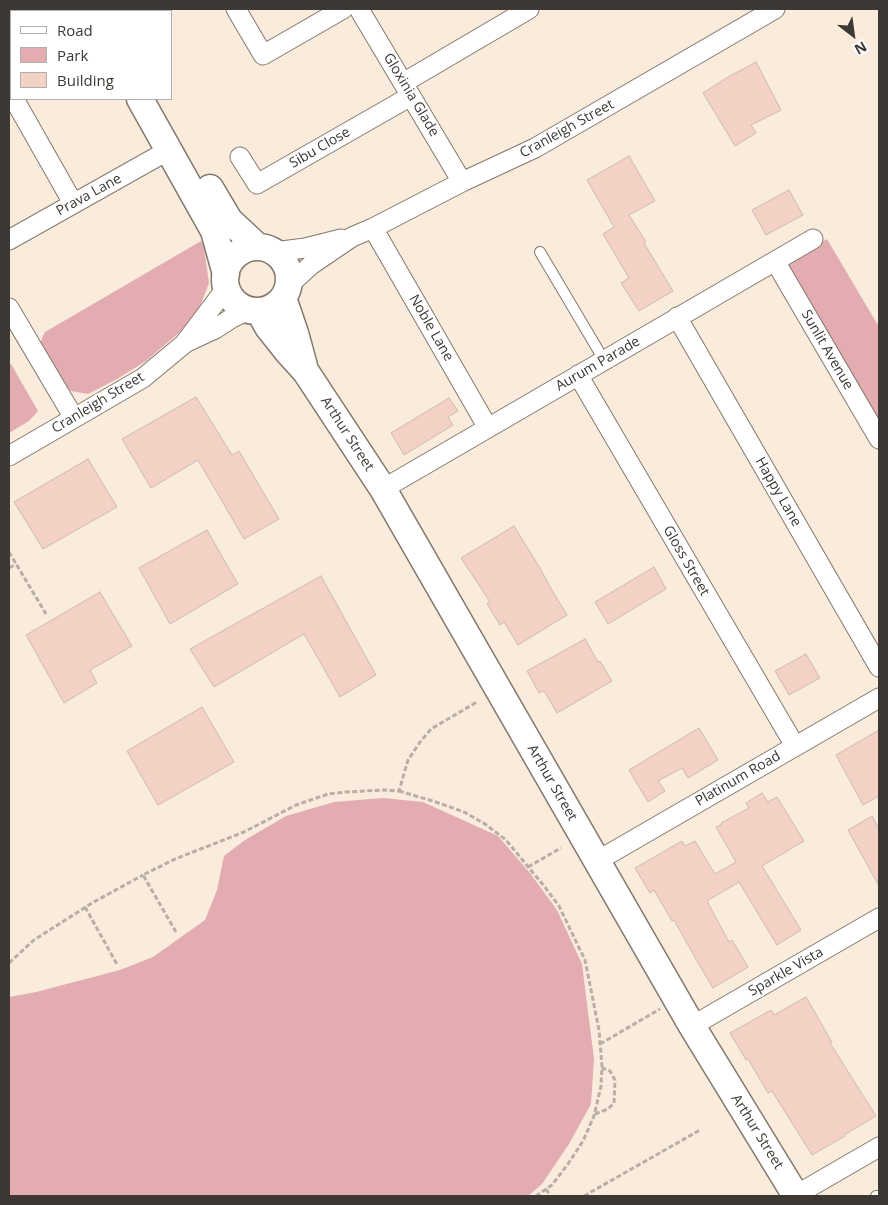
<!DOCTYPE html>
<style>
body{margin:0}
#map{position:relative;width:888px;height:1205px;overflow:hidden;background:#f9ecdd;font-family:"Open Sans",sans-serif}
canvas{display:block}
.frame{position:absolute;inset:0;border:10px solid #3d3833;pointer-events:none}
.legend{position:absolute;left:10px;top:10px;width:162px;height:90px;box-sizing:border-box;background:#fff;border:1px solid #b1afad;margin:0;padding:6px 9px;list-style:none;font-size:15px;color:#3d3833}
.legend li{display:flex;align-items:center;gap:10px;height:25px}
.legend b{width:25px;border:1px solid #b1afad}
.north{position:absolute;left:828px;top:10px;width:50px;height:50px;-webkit-text-stroke:4px #fff;paint-order:stroke;rotate:150deg;font-size:14px;font-weight:700;line-height:20px;text-align:center;color:#3d3833}
.north::after{content:'';display:block;margin:auto;width:18px;height:22px;background:#3d3833;clip-path:polygon(50% 0,100% 100%,50% 72%,0 100%)}
</style>
<div id="map">
<canvas width="888" height="1205"></canvas>
<div class="frame"></div>
<ul class="legend">
<li><b style="height:6px;background:#fff"></b>Road</li>
<li><b style="height:14px;background:#e2acb1"></b>Park</li>
<li><b style="height:14px;background:#f3d1c4"></b>Building</li>
</ul>
<div class="north">N</div>
</div>
<script>
const g = document.querySelector('canvas').getContext('2d');
g.lineJoin = 'round';
function paint(path, color) {
  g.fillStyle = color;
  g.fill(path, 'evenodd');
}
function shape(rows) {
  const path = new Path2D();
  for (const r of rows) {
    if (r.length === 3) {
      path.moveTo(r[0] + r[2], r[1]);
      path.arc(r[0], r[1], r[2], 0, 2 * Math.PI);
      continue;
    }
    path.moveTo(r[0], r[1]);
    for (let i = 2; i < r.length; i += 2) path.lineTo(r[i], r[i + 1]);
  }
  return path;
}
function stroke(path, color, width, dash) {
  g.strokeStyle = color;
  g.lineWidth = width;
  g.lineCap = dash ? 'butt' : 'round';
  g.setLineDash(dash || []);
  g.stroke(path);
}
function label(font, color, halo, rows, align = 'center') {
  g.font = font + ' "Open Sans",sans-serif';
  g.lineWidth = 4;
  g.setLineDash([]);
  g.textBaseline = 'middle';
  g.strokeStyle = halo;
  g.fillStyle = color;
  for (const [text, x, y, turn = 0] of rows) {
    g.save();
    g.translate(x, y);
    g.rotate((+turn || 0) * Math.PI / 180);
    g.textAlign = isNaN(turn) ? turn : align;
    if (halo) g.strokeText(text, 0, 0);
    g.fillText(text, 0, 0);
    g.restore();
  }
}
const green = shape([
 [827,239,879,327,879,427,785,264],
 [201,241,204,248,209,283,199,309,180,332,146,361,117,379,88,394,71,391,63,384,40,346,42,338,45,332],
 [9,364,11,364,38,411,29,421,9,433],
 [383,798,423,802,498,836,530,873,557,910,582,964,594,1059,591,1104,569,1144,542,1184,528,1196,9,1196,9,997,36,992,120,970,153,957,205,920,217,890,224,856,245,840,286,816,334,802]
]);
const building = shape([
 [756,62,781,110,751,125,756,133,735,146,703,93,728,77,756,62],
 [629,156,655,201,629,215,646,242,644,243,673,291,639,311,621,283,629,278,603,234,614,227,587,180,629,156],
 [789,190,803,215,766,235,752,210,789,190],
 [196,397,232,455,239,451,279,519,244,539,198,460,151,488,122,439,196,397],
 [449,398,458,411,448,417,453,425,404,455,391,433,449,398],
 [88,459,117,507,43,549,14,502,88,459],
 [514,526,540,568,553,592,567,615,518,645,504,622,500,625,487,604,490,602,461,558,514,526],
 [207,530,238,584,170,624,139,568,207,530],
 [654,567,666,589,608,624,595,602,654,567],
 [321,576,376,675,340,697,304,634,214,687,190,649,321,576],
 [100,592,132,646,90,670,97,683,64,703,26,635,100,592],
 [585,639,598,662,600,661,612,681,557,713,544,691,539,693,527,671,585,639],
 [806,654,820,678,789,695,775,671,806,654],
 [202,707,234,762,158,805,127,751,202,707],
 [699,728,718,760,688,778,682,768,658,781,665,791,648,802,629,770,699,728],
 [879,730,879,796,863,805,836,755,879,730],
 [762,793,768,802,777,797,804,841,762,866,801,930,777,945,739,882,707,901,729,942,732,940,748,967,713,988,697,961,674,920,672,921,654,890,650,893,635,868,682,841,685,846,695,841,715,874,736,862,716,827,722,824,721,823,749,808,746,803,762,793],
 [872,816,879,829,879,886,848,830,872,816],
 [806,997,832,1042,830,1043,876,1116,844,1135,845,1136,812,1155,772,1091,768,1093,748,1059,746,1060,730,1033,771,1010,774,1015,806,997]
]);
const path = shape([
 [9,552,46,614],
 [9,568,16,564],
 [399,791,436,802,464,812,485,824,506,840,544,886,559,906,585,960,599,1030,602,1066,601,1086,594,1116,583,1141,568,1164,552,1185,536,1196],
 [528,867,561,848],
 [85,907,118,966],
 [176,932,143,875,175,859,244,832,296,805,328,794,346,792,382,790,399,791,408,760,420,742,431,729,477,702],
 [9,963,34,940,92,903,143,875],
 [600,1044,660,1009],
 [595,1114,608,1109,614,1103,615,1080,610,1071,602,1068],
 [546,1189,550,1196],
 [584,1196,700,1130]
]);
const lane = shape([
 [540,252,604,360],
 [876,1196,879,1196]
]);
const street = shape([
 [236,9,263,55,343,9],
 [359,9,462,182],
 [403,83,529,9],
 [14,99,73,203],
 [240,157,257,184,411,96],
 [373,228,488,428],
 [9,240,169,150],
 [274,252,305,248,341,239],
 [775,261,879,439],
 [289,285,311,265,352,237,373,228,462,182,535,148,775,9],
 [9,308,74,418],
 [677,317,879,667],
 [187,342,215,329,232,318,249,310],
 [578,375,795,746],
 [9,456,143,378,184,344,227,287],
 [383,489,813,239],
 [597,861,879,698],
 [692,1026,879,918],
 [796,1195,879,1147]
]);
const secondary = shape([
 [104,9,106,11],
 [140,99,214,231,226,274],
 [210,188,229,220,258,247],
 [257,279,32],
 [283,298,295,333,304,366],
 [259,311,268,327,287,351,306,372,383,489,692,1026,796,1196]
]);
const streetNames = [
 ["Gloxinia Glade",411,95,59],
 ["Cranleigh Street",567,129,-29],
 ["Sibu Close",320,148,-30],
 ["Prava Lane",89,195,-29],
 ["Noble Lane",431,328,60],
 ["Sunlit Avenue",827,350,60],
 ["Aurum Parade",598,364,-30],
 ["Cranleigh Street",98,403,-31],
 ["Arthur Street",347,434,57],
 ["Happy Lane",778,492,60],
 ["Gloss Street",686,561,60],
 ["Platinum Road",738,779,-30],
 ["Arthur Street",552,783,60],
 ["Sparkle Vista",786,972,-30],
 ["Arthur Street",757,1132,58]
];
paint(green, '#e2acb1');
paint(building, '#f3d1c4');
stroke(building, '#ccb9b2', 1);
stroke(lane, '#84786c', 12);
stroke(street, '#84786c', 21);
stroke(secondary, '#84786c', 29);
stroke(path, '#b9aea3', 3, [5, 2.5]);
stroke(lane, '#fff', 10);
stroke(street, '#fff', 19);
stroke(secondary, '#fff', 26);
label('14px', '#3d3833', '#fff', streetNames);
</script>
